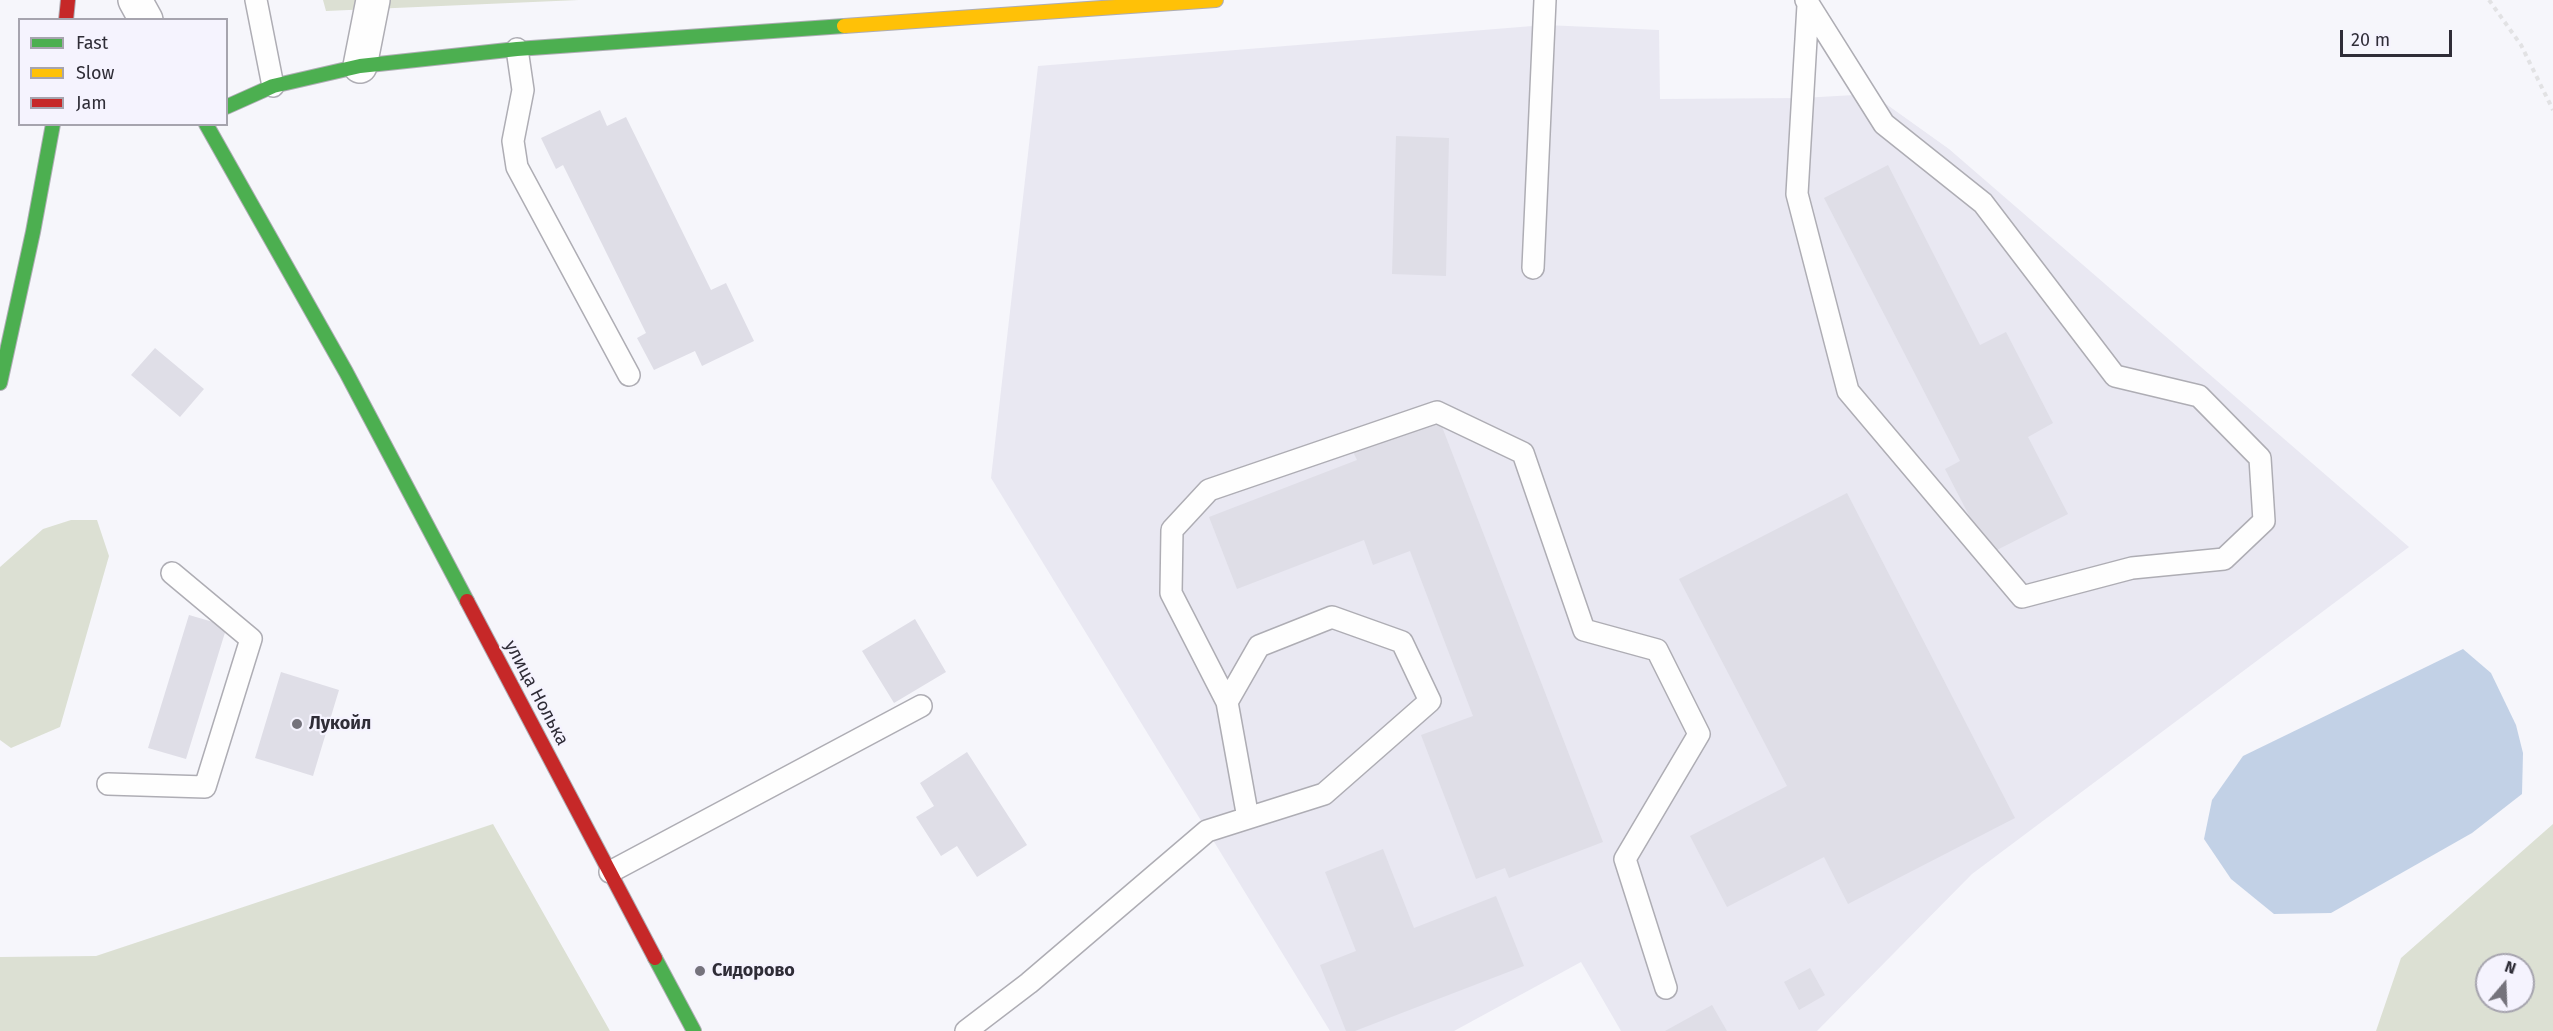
<!DOCTYPE html>
<meta charset="utf-8">
<style>
body{margin:0}
#map{position:relative;width:2553px;height:1031px;overflow:hidden;background:#f6f6fb;font-family:"Fira Sans",sans-serif}
canvas{display:block}
.legend{position:absolute;left:18px;top:18px;width:210px;height:108px;box-sizing:border-box;background:#f5f3fe;border:2px solid #a6a4ae;margin:0;padding:8px 10px;list-style:none;font-size:18px;color:#2f2d37}
.legend li{display:flex;align-items:center;gap:12px;height:30px}
.legend b{width:30px;border:2px solid #a6a4ae}
.north{position:absolute;left:2475px;top:953px;width:60px;height:60px;box-sizing:border-box;background:#f5f3fe;border:2px solid #a6a4ae;border-radius:50%;rotate:19deg;font-size:16px;font-weight:700;line-height:24px;text-align:center;color:#2f2d37}
.north::after{content:'';display:block;margin:auto;width:21px;height:27px;background:#75737c;clip-path:polygon(50% 0,100% 100%,50% 72%,0 100%)}
.scale{position:absolute;left:2340px;top:30px;width:112px;height:27px;box-sizing:border-box;border:3px solid #2f2d37;border-top:0;padding-left:8px;font-size:18px;line-height:21px;white-space:nowrap;color:#2f2d37;-webkit-text-stroke:4px #f5f3fe;paint-order:stroke}
</style>
<div id="map">
<canvas width="2553" height="1031"></canvas>
<ul class="legend">
<li><b style="height:8px;background:#4caf50"></b>Fast</li>
<li><b style="height:8px;background:#ffc107"></b>Slow</li>
<li><b style="height:8px;background:#c62828"></b>Jam</li>
</ul>
<div class="north">N</div>
<div class="scale">20 m</div>
</div>
<script>
const g = document.querySelector('canvas').getContext('2d');
g.lineJoin = 'round';
function paint(path, color) {
  g.fillStyle = color;
  g.fill(path, 'evenodd');
}
function shape(rows) {
  const path = new Path2D();
  for (const r of rows) {
    path.moveTo(r[0], r[1]);
    for (let i = 2; i < r.length; i += 2) path.lineTo(r[i], r[i + 1]);
  }
  return path;
}
function stroke(path, color, width, dash) {
  g.strokeStyle = color;
  g.lineWidth = width;
  g.lineCap = dash ? 'butt' : 'round';
  g.setLineDash(dash || []);
  g.stroke(path);
}
function label(font, color, halo, rows, align = 'center') {
  g.font = font + ' "Fira Sans",sans-serif';
  g.lineWidth = 4.5;
  g.setLineDash([]);
  g.textBaseline = 'middle';
  g.strokeStyle = halo;
  g.fillStyle = color;
  for (const [text, x, y, turn = 0] of rows) {
    g.save();
    g.translate(x, y);
    g.rotate((+turn || 0) * Math.PI / 180);
    g.textAlign = isNaN(turn) ? turn : align;
    if (halo) g.strokeText(text, 0, 0);
    g.fillText(text, 0, 0);
    g.restore();
  }
}
const built = shape([
 [1545,25,1659,30,1660,99,1802,98,1872,94,1949,149,2409,547,1972,874,1817,1031,1621,1031,1581,962,1454,1031,1330,1031,991,478,1038,66]
]);
const green = shape([
 [323,0,579,0,326,11],
 [71,520,97,520,109,556,60,727,11,748,0,740,0,567,43,529],
 [493,824,610,1031,0,1031,0,957,96,956],
 [2553,824,2553,1031,2376,1031,2401,958],
 [2487,965,2523,965,2523,1001,2487,1001]
]);
const water = shape([
 [2463,649,2491,673,2516,725,2523,753,2522,794,2472,833,2331,913,2274,914,2231,879,2204,839,2212,800,2243,756]
]);
const building = shape([
 [600,110,607,126,626,117,711,290,726,283,754,341,702,366,695,351,654,370,637,338,646,333,563,165,556,169,541,138],
 [1396,136,1449,138,1446,276,1392,274],
 [1888,165,1980,345,2006,332,2053,423,2028,437,2068,514,1989,554,1945,469,1960,461,1824,198],
 [155,348,204,389,180,417,131,375],
 [1439,419,1603,842,1509,878,1505,868,1476,879,1421,735,1473,716,1410,551,1373,565,1364,540,1237,589,1209,517,1357,460,1353,452],
 [1847,493,2015,818,1848,904,1824,857,1727,907,1690,836,1787,786,1679,579],
 [189,615,227,626,186,759,148,748],
 [915,619,946,672,894,703,862,651],
 [281,672,339,690,313,776,255,758],
 [967,752,1027,845,977,877,957,846,941,856,916,817,934,806,920,783],
 [1383,849,1414,928,1496,896,1524,966,1355,1031,1346,1031,1320,965,1356,951,1325,872],
 [1810,968,1825,995,1799,1010,1784,982],
 [1712,1005,1727,1031,1665,1031]
]);
const path = shape([
 [2489,0,2521,45,2553,110]
]);
const lane = shape([
 [256,0,273,86],
 [1806,0,1884,124,1983,203,2115,376,2199,396,2260,458,2264,521,2224,559,2132,568,2022,597,1848,391,1797,194,1808,5],
 [517,49,523,90,513,141,517,167,629,375],
 [1533,268,1545,0],
 [1227,702,1171,593,1172,530,1209,490,1437,412,1523,453,1584,630,1657,650,1699,734,1625,859,1666,988],
 [108,784,205,787,251,639,172,573],
 [610,872,921,706],
 [966,1031,1029,983,1207,831,1248,818,1324,794,1430,701,1402,642,1332,617,1259,646,1227,702,1248,818]
]);
const street = shape([
 [135,0,146,20],
 [360,66,373,0]
]);
const fast = shape([
 [226,107,273,86,360,66,517,49,844,26],
 [206,124,346,372,467,601],
 [0,383,33,232,53,124],
 [655,958,694,1031]
]);
const slow = shape([
 [844,26,1216,0]
]);
const jam = shape([
 [66,20,68,0],
 [467,601,655,958]
]);
const markers = [
 [297,724,6,"#75737c"],
 [700,971,6,"#75737c"]
];
const streetNames = [
 ["улица Нолька",536,693,62]
];
const poiNames = [
 ["Лукойл",309,724],
 ["Сидорово",712,971]
];
paint(built, '#e9e8f2');
paint(green, '#dce0d3');
paint(water, '#c2d1e6');
paint(building, '#dfdee7');
stroke(lane, '#aeadb4', 24);
stroke(street, '#aeadb4', 36);
stroke(fast, '#aeadb4', 16);
stroke(slow, '#aeadb4', 16);
stroke(jam, '#aeadb4', 16);
stroke(path, '#e2e2e4', 4, [4.5, 4.5]);
stroke(lane, '#fefefe', 21);
stroke(street, '#fefefe', 33);
stroke(fast, '#4caf50', 14);
stroke(slow, '#ffc107', 14);
stroke(jam, '#c62828', 14);
for (const [x, y, r, color] of markers) {
  const dot = new Path2D();
  dot.arc(x, y, r, 0, 2 * Math.PI);
  g.fillStyle = color;
  g.fill(dot);
  stroke(dot, '#f5f3fe', 2);
}
label('18px', '#2f2d37', '#f5f3fe', streetNames);
label('bold 18px', '#2f2d37', '#f5f3fe', poiNames, 'left');
</script>
